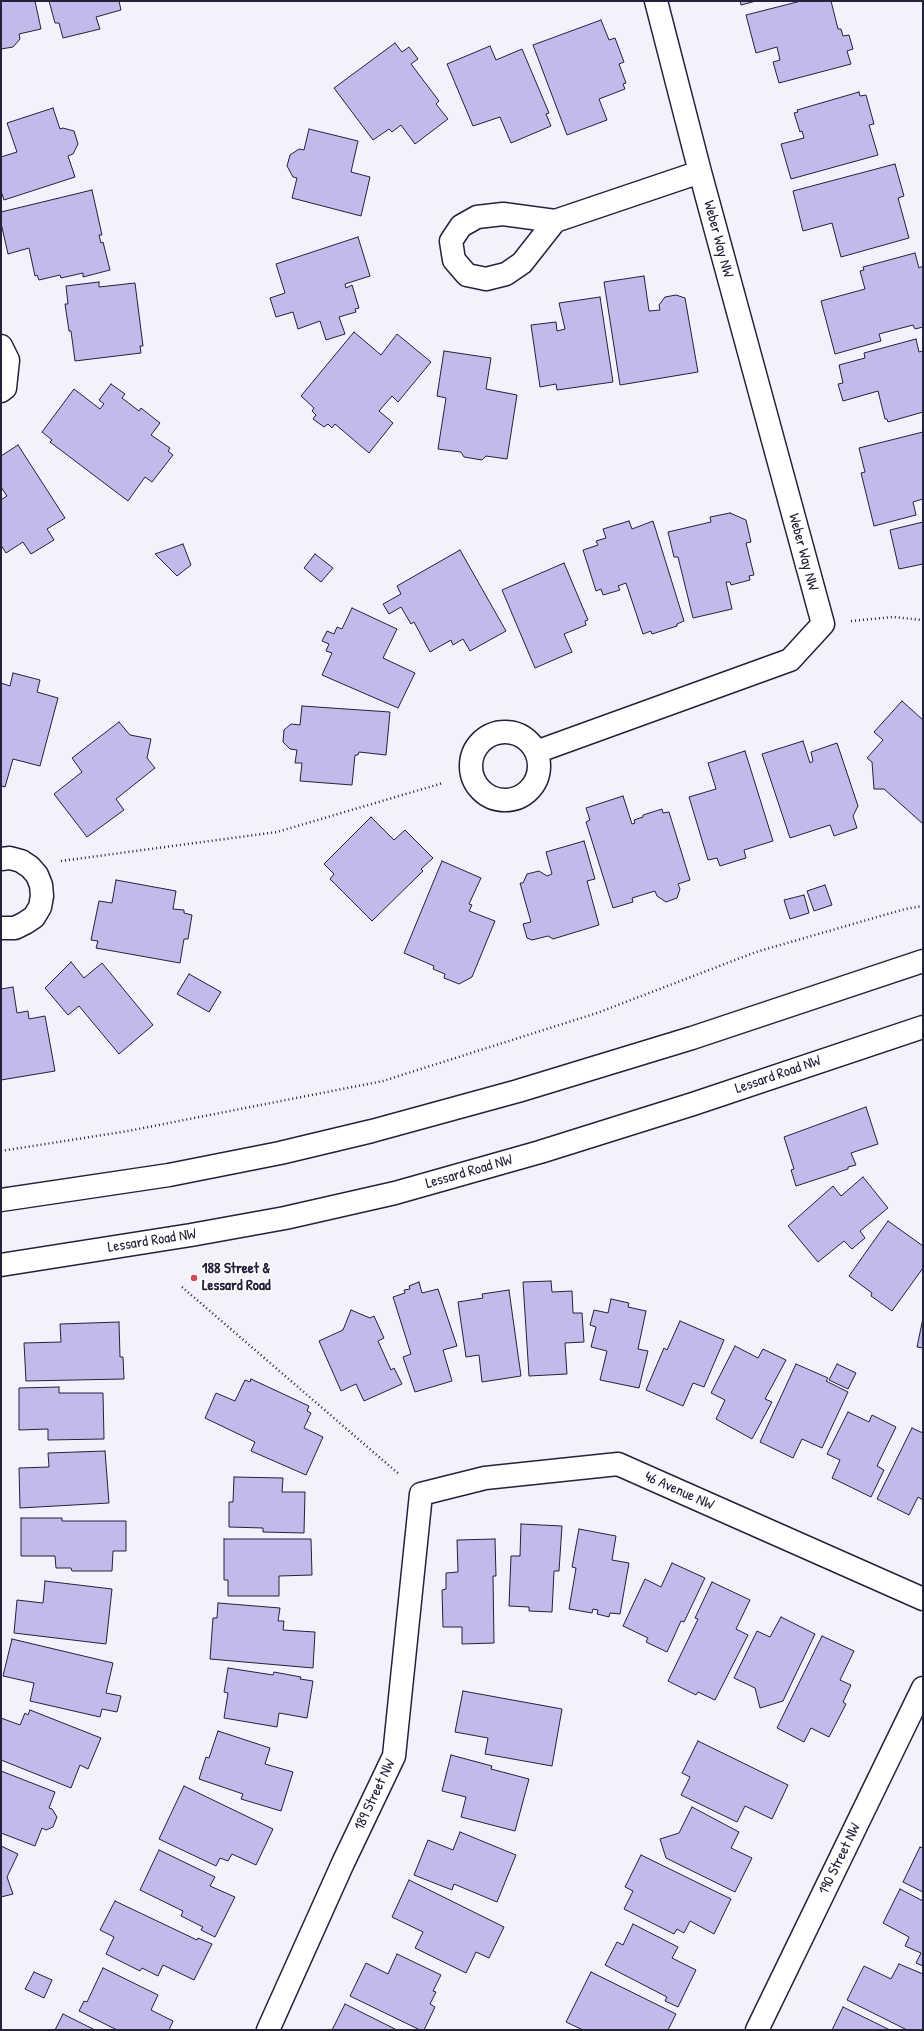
<!DOCTYPE html>
<style>
body{margin:0}
#map{position:relative;width:924px;height:2031px;overflow:hidden;background:#f3f1fb;font-family:"Patrick Hand",sans-serif}
canvas{display:block}
.frame{position:absolute;inset:0;border:2px solid #22223b;pointer-events:none}
</style>
<div id="map">
<canvas width="924" height="2031"></canvas>
<div class="frame"></div>
</div>
<script>
const g = document.querySelector('canvas').getContext('2d');
g.lineJoin = 'round';
function paint(path, color) {
  g.fillStyle = color;
  g.fill(path, 'evenodd');
}
function shape(rows) {
  const path = new Path2D();
  for (const r of rows) {
    if (r.length === 3) {
      path.moveTo(r[0] + r[2], r[1]);
      path.arc(r[0], r[1], r[2], 0, 2 * Math.PI);
      continue;
    }
    path.moveTo(r[0], r[1]);
    for (let i = 2; i < r.length; i += 2) path.lineTo(r[i], r[i + 1]);
  }
  return path;
}
function stroke(path, color, width, dash) {
  g.strokeStyle = color;
  g.lineWidth = width;
  g.lineCap = dash ? 'butt' : 'round';
  g.setLineDash(dash || []);
  g.stroke(path);
}
function label(font, color, halo, rows, align = 'center') {
  g.font = font + ' "Patrick Hand",sans-serif';
  g.lineWidth = 3.5;
  g.setLineDash([]);
  g.textBaseline = 'middle';
  g.strokeStyle = halo;
  g.fillStyle = color;
  for (const [text, x, y, turn = 0] of rows) {
    g.save();
    g.translate(x, y);
    g.rotate((+turn || 0) * Math.PI / 180);
    g.textAlign = isNaN(turn) ? turn : align;
    if (halo) g.strokeText(text, 0, 0);
    g.fillText(text, 0, 0);
    g.restore();
  }
}
const building = shape([
 [1,1,35,1,41,29,19,34,20,39,13,47,1,49,1,1],
 [49,1,119,1,121,10,96,17,100,29,63,38,59,23,55,23,49,1],
 [740,1,756,1,741,5,740,1],
 [801,1,831,1,838,29,841,29,843,36,849,35,853,49,847,51,851,64,779,83,773,62,780,60,777,47,756,53,746,15,801,1],
 [601,20,609,40,615,38,624,62,619,64,626,83,623,84,625,89,599,99,607,120,567,135,533,45,601,20],
 [395,43,402,52,409,47,418,59,411,64,439,101,436,104,448,119,415,144,401,125,392,132,389,129,373,140,334,88,395,43],
 [490,46,496,60,522,49,549,113,546,114,551,126,511,143,500,117,473,126,447,64,490,46],
 [859,92,860,96,866,95,874,124,869,125,878,155,791,179,781,144,804,138,802,131,800,132,794,113,798,112,797,110,859,92],
 [53,108,60,129,63,128,74,131,78,144,73,154,68,156,75,177,4,200,1,191,1,157,17,152,7,123,53,108],
 [309,129,358,141,351,172,370,177,361,216,292,198,297,178,293,177,287,166,290,155,299,149,304,150,309,129],
 [895,164,904,196,898,198,909,238,841,257,832,223,803,231,793,191,895,164],
 [92,190,102,235,99,235,101,243,103,242,110,270,83,277,83,273,61,278,60,275,39,280,37,275,35,276,29,248,8,254,1,223,1,212,92,190],
 [358,237,370,276,345,284,346,288,352,285,359,308,355,309,356,312,339,317,345,334,326,340,320,321,298,329,293,312,276,317,270,298,285,293,276,264,358,237],
 [915,253,919,268,923,266,923,327,915,329,913,325,879,334,881,341,835,354,821,301,865,289,860,271,864,270,863,267,915,253],
 [644,276,649,311,660,310,659,305,665,297,676,295,685,298,698,372,620,385,604,282,644,276],
 [99,282,99,287,135,283,143,346,140,346,141,353,75,361,71,331,69,331,65,304,68,304,66,286,99,282],
 [600,297,613,382,557,390,556,384,540,387,531,325,556,322,557,331,565,329,559,303,600,297],
 [354,332,381,355,397,334,431,362,398,402,392,396,379,411,393,423,369,453,335,424,332,428,328,424,324,427,313,419,316,415,312,411,314,408,301,396,354,332],
 [916,339,919,352,923,351,923,412,888,422,887,419,885,419,878,391,843,401,838,384,843,383,839,365,865,358,864,353,916,339],
 [444,351,491,358,486,389,517,395,507,459,486,456,482,460,464,457,461,452,438,449,446,398,437,396,444,351],
 [111,384,125,394,122,398,139,411,141,408,160,423,151,435,170,448,168,451,173,455,152,482,145,477,128,501,50,442,52,440,42,432,74,389,100,409,104,404,99,400,111,384],
 [923,432,923,499,913,502,916,515,874,526,861,473,865,472,859,448,923,432],
 [18,445,65,518,47,529,54,540,31,554,23,542,6,553,1,545,1,500,7,496,1,487,1,456,18,445],
 [730,513,746,520,751,542,746,543,754,575,749,576,750,580,731,585,730,582,726,582,732,609,693,618,678,557,674,557,668,532,711,522,710,517,730,513],
 [629,521,632,529,653,521,684,621,677,624,677,626,652,634,651,631,643,634,626,583,618,586,620,590,603,595,601,589,596,591,583,550,598,545,596,541,606,538,603,529,629,521],
 [923,522,923,564,899,569,890,530,923,522],
 [183,544,191,565,177,576,155,554,183,544],
 [460,550,506,631,470,651,463,639,453,645,451,640,430,652,414,622,411,624,401,607,389,614,383,604,401,594,397,586,460,550],
 [315,554,333,568,321,582,304,568,315,554],
 [564,563,588,620,585,621,586,625,564,634,572,652,535,668,502,590,564,563],
 [352,608,397,629,383,658,415,673,398,708,322,675,332,653,326,651,329,644,322,641,327,631,334,634,337,627,342,629,352,608],
 [13,673,40,680,37,692,58,698,40,766,13,759,5,787,1,786,1,683,10,686,13,673],
 [902,701,923,720,923,824,884,789,874,789,872,762,867,758,883,740,874,732,902,701],
 [302,706,390,712,386,755,359,752,358,755,355,755,352,785,300,781,302,763,295,763,297,750,290,749,283,742,284,730,291,724,300,725,302,706],
 [119,722,130,735,151,739,147,758,155,768,116,799,124,810,87,837,54,794,82,772,72,758,119,722],
 [803,741,810,763,813,761,811,752,837,743,858,806,853,816,857,828,834,836,830,825,790,838,762,754,803,741],
 [745,751,773,841,744,850,746,858,720,866,717,858,708,860,689,797,716,789,708,763,745,751],
 [623,796,632,824,635,823,634,820,643,817,643,815,662,809,663,813,669,812,690,880,678,884,680,889,677,898,666,902,657,896,655,891,632,898,633,902,613,908,586,822,590,820,586,808,623,796],
 [371,817,394,840,405,830,433,858,421,869,423,871,372,921,330,879,334,874,324,864,371,817],
 [584,841,595,879,587,881,599,925,553,939,548,936,532,940,527,938,523,924,531,922,520,883,523,883,527,874,539,871,547,876,552,874,546,852,584,841],
 [442,861,481,878,469,904,472,905,469,911,495,921,472,977,459,984,444,978,445,974,433,969,434,966,404,953,442,861],
 [116,880,176,891,173,909,184,910,184,913,192,915,188,939,184,939,180,963,96,948,98,941,91,940,99,901,112,903,116,880],
 [825,885,832,905,814,911,807,891,825,885],
 [804,895,809,913,790,919,784,900,804,895],
 [71,962,84,978,102,963,153,1025,119,1054,79,1006,68,1015,45,988,71,962],
 [189,974,221,992,209,1012,177,994,189,974],
 [13,987,17,1013,28,1011,29,1019,45,1016,55,1071,1,1080,1,989,13,987],
 [866,1107,878,1144,851,1153,856,1165,848,1167,848,1169,796,1186,791,1170,794,1169,784,1137,866,1107],
 [863,1177,888,1208,860,1231,865,1238,852,1249,844,1241,818,1262,788,1226,833,1186,841,1196,863,1177],
 [888,1221,923,1246,923,1268,892,1311,871,1296,872,1293,849,1276,888,1221],
 [551,1281,552,1292,572,1291,573,1313,582,1313,584,1342,565,1343,567,1374,529,1376,523,1282,551,1281],
 [419,1282,422,1293,438,1289,457,1346,443,1350,452,1381,415,1392,403,1357,411,1354,393,1297,405,1293,404,1290,410,1289,409,1286,419,1282],
 [509,1290,521,1376,482,1382,479,1355,466,1357,458,1302,483,1298,482,1294,509,1290],
 [611,1299,629,1303,628,1307,646,1311,638,1349,648,1351,639,1388,600,1380,607,1351,591,1347,596,1327,590,1325,594,1310,608,1313,611,1299],
 [351,1310,370,1318,374,1316,384,1338,378,1341,391,1370,394,1368,402,1384,364,1401,356,1384,341,1391,319,1341,343,1330,351,1310],
 [923,1318,923,1348,917,1347,923,1318],
 [680,1321,724,1340,704,1387,693,1383,683,1406,646,1390,664,1348,667,1350,680,1321],
 [119,1322,120,1357,123,1357,124,1379,26,1381,24,1343,61,1342,60,1324,119,1322],
 [735,1346,758,1358,763,1349,786,1360,765,1399,772,1402,752,1439,716,1419,725,1400,711,1393,735,1346],
 [796,1364,828,1378,826,1381,848,1392,822,1448,802,1439,793,1458,760,1442,796,1364],
 [837,1364,856,1373,848,1389,829,1380,837,1364],
 [251,1379,309,1406,307,1411,311,1413,304,1428,323,1437,306,1475,251,1451,255,1442,205,1418,216,1393,235,1401,245,1380,250,1382,251,1379],
 [59,1387,59,1393,103,1393,104,1439,48,1440,48,1429,19,1430,19,1388,59,1387],
 [848,1412,869,1422,872,1415,896,1427,877,1466,884,1470,871,1497,832,1478,840,1460,827,1454,848,1412],
 [912,1428,923,1433,923,1500,918,1497,909,1515,877,1499,912,1428],
 [105,1451,109,1503,20,1508,19,1468,49,1467,48,1453,105,1451],
 [234,1477,283,1478,282,1492,305,1492,304,1533,263,1532,263,1528,229,1527,229,1502,233,1502,234,1477],
 [21,1518,62,1518,62,1521,126,1521,126,1551,113,1551,112,1571,72,1571,71,1568,56,1568,55,1556,21,1556,21,1518],
 [521,1524,562,1526,559,1571,554,1571,552,1612,529,1611,529,1607,509,1606,511,1556,520,1556,521,1524],
 [579,1529,616,1536,612,1560,629,1563,620,1614,610,1613,609,1617,597,1614,598,1610,593,1609,592,1613,569,1609,576,1568,572,1567,579,1529],
 [224,1539,311,1539,312,1575,279,1576,279,1596,228,1596,228,1580,224,1580,224,1539],
 [495,1539,496,1576,493,1576,494,1643,462,1644,462,1627,443,1627,442,1590,446,1589,446,1573,458,1572,457,1540,495,1539],
 [672,1563,705,1578,684,1622,681,1621,667,1652,646,1642,648,1638,623,1626,645,1579,661,1587,672,1563],
 [45,1581,112,1589,106,1644,14,1633,17,1600,43,1603,45,1581],
 [712,1582,750,1600,736,1629,748,1635,715,1700,698,1692,696,1695,668,1681,698,1619,695,1618,712,1582],
 [218,1603,280,1608,278,1621,284,1621,283,1630,315,1632,313,1668,210,1659,213,1618,217,1618,218,1603],
 [781,1617,815,1634,783,1701,760,1708,755,1688,734,1678,757,1631,770,1637,781,1617],
 [822,1636,854,1651,840,1680,851,1685,843,1702,846,1704,829,1737,811,1728,804,1742,777,1728,822,1636],
 [12,1639,113,1663,106,1693,121,1696,117,1712,102,1709,100,1717,30,1701,34,1683,3,1676,12,1639],
 [228,1668,273,1675,274,1672,301,1677,300,1679,313,1681,307,1718,279,1713,277,1727,224,1718,228,1693,224,1692,228,1668],
 [463,1691,562,1709,552,1766,485,1754,488,1738,455,1732,463,1691],
 [30,1710,101,1738,88,1769,80,1765,71,1788,1,1760,1,1718,20,1725,25,1713,28,1715,30,1710],
 [218,1731,270,1748,265,1764,293,1772,281,1811,241,1799,243,1794,199,1779,206,1757,209,1758,218,1731],
 [698,1741,788,1785,772,1819,745,1806,737,1822,681,1795,690,1777,682,1773,698,1741],
 [451,1755,492,1766,491,1769,529,1779,515,1831,461,1817,466,1797,442,1791,451,1755],
 [1,1771,55,1792,49,1808,52,1809,57,1817,53,1827,46,1830,42,1828,35,1846,1,1833,1,1771],
 [184,1786,273,1829,256,1865,232,1854,228,1861,220,1858,216,1866,159,1839,184,1786],
 [692,1807,739,1832,731,1848,752,1858,735,1892,666,1858,660,1839,679,1833,692,1807],
 [460,1832,516,1855,497,1902,454,1884,452,1890,414,1875,428,1840,453,1850,460,1832],
 [1,1846,18,1854,7,1877,13,1894,1,1897,1,1846],
 [920,1847,923,1848,923,1892,903,1882,920,1847],
 [159,1850,215,1877,210,1886,235,1897,215,1937,201,1930,203,1927,181,1916,183,1911,140,1890,159,1850],
 [641,1855,731,1899,714,1934,690,1921,684,1933,677,1929,674,1934,624,1909,633,1891,625,1887,641,1855],
 [409,1880,504,1927,489,1958,476,1952,466,1973,415,1948,423,1932,392,1917,409,1880],
 [900,1889,923,1901,923,1966,916,1963,921,1953,905,1946,909,1937,883,1923,900,1889],
 [115,1901,197,1940,198,1938,212,1944,194,1980,163,1965,158,1976,142,1968,140,1971,106,1954,114,1937,100,1930,115,1901],
 [633,1924,678,1947,672,1958,696,1970,678,2007,665,2001,667,1997,605,1965,617,1942,623,1945,633,1924],
 [397,1954,441,1975,433,1991,436,1992,430,2004,435,2007,424,2030,420,2030,350,1996,366,1963,388,1974,397,1954],
 [899,1964,923,1974,923,2030,907,2030,847,2000,864,1966,891,1979,899,1964],
 [103,1968,158,1995,151,2010,173,2021,169,2030,117,2030,79,2011,84,2001,87,2002,103,1968],
 [34,1972,52,1980,44,1998,25,1989,34,1972],
 [591,1972,676,2014,668,2030,583,2030,566,2022,591,1972],
 [345,2004,397,2030,332,2030,345,2004],
 [843,2007,890,2030,832,2030,843,2007],
 [63,2014,95,2030,55,2030,63,2014]
]);
const path = shape([
 [851,621,893,617,923,620],
 [61,861,277,832,443,783],
 [1,1151,128,1131,383,1081,597,1013,756,952,905,909,923,906],
 [182,1287,400,1475]
]);
const minor = shape([
 [555,221,522,263,506,274,486,279,467,275,454,260,451,241,461,226,477,217,503,214,555,221,700,172],
 [1,346,8,360,5,388,1,391],
 [505,766,34],
 [536,752,790,660,823,624,700,172,656,1],
 [1,859,10,858,21,861,30,867,37,875,41,885,42,896,40,907,34,917,25,923,15,928,1,928],
 [268,2030,343,1863,394,1756,421,1494,485,1478,618,1464,923,1599],
 [757,2030,923,1688]
]);
const secondary = shape([
 [1,1200,169,1175,280,1153,372,1131,518,1091,692,1038,923,961],
 [1,1265,191,1235,285,1218,395,1193,540,1152,693,1104,923,1027]
]);
const markers = [
 [194,1278,4,"#d1495b"]
];
const streetNames = [
 ["Weber Way NW",718,239,75],
 ["Weber Way NW",803,552,75],
 ["Lessard Road NW",778,1075,-19],
 ["Lessard Road NW",469,1172,-16],
 ["Lessard Road NW",152,1241,-9],
 ["46 Avenue NW",679,1491,24],
 ["189 Street NW",375,1795,-65],
 ["190 Street NW",840,1859,-64]
];
const poiNames = [
 ["188 Street &",202,1269],
 ["Lessard Road",202,1286]
];
paint(building, '#c3b9ea');
stroke(building, '#22223b', 1);
stroke(minor, '#22223b', 25);
stroke(secondary, '#22223b', 25);
stroke(path, '#22223b', 2.5, [1, 3]);
stroke(minor, '#fff', 22);
stroke(secondary, '#fff', 22);
for (const [x, y, r, color] of markers) {
  const dot = new Path2D();
  dot.arc(x, y, r, 0, 2 * Math.PI);
  g.fillStyle = color;
  g.fill(dot);
  stroke(dot, '#fff', 1.5);
}
label('15px', '#22223b', '#fff', streetNames);
label('bold 15px', '#22223b', '#fff', poiNames, 'left');
</script>
